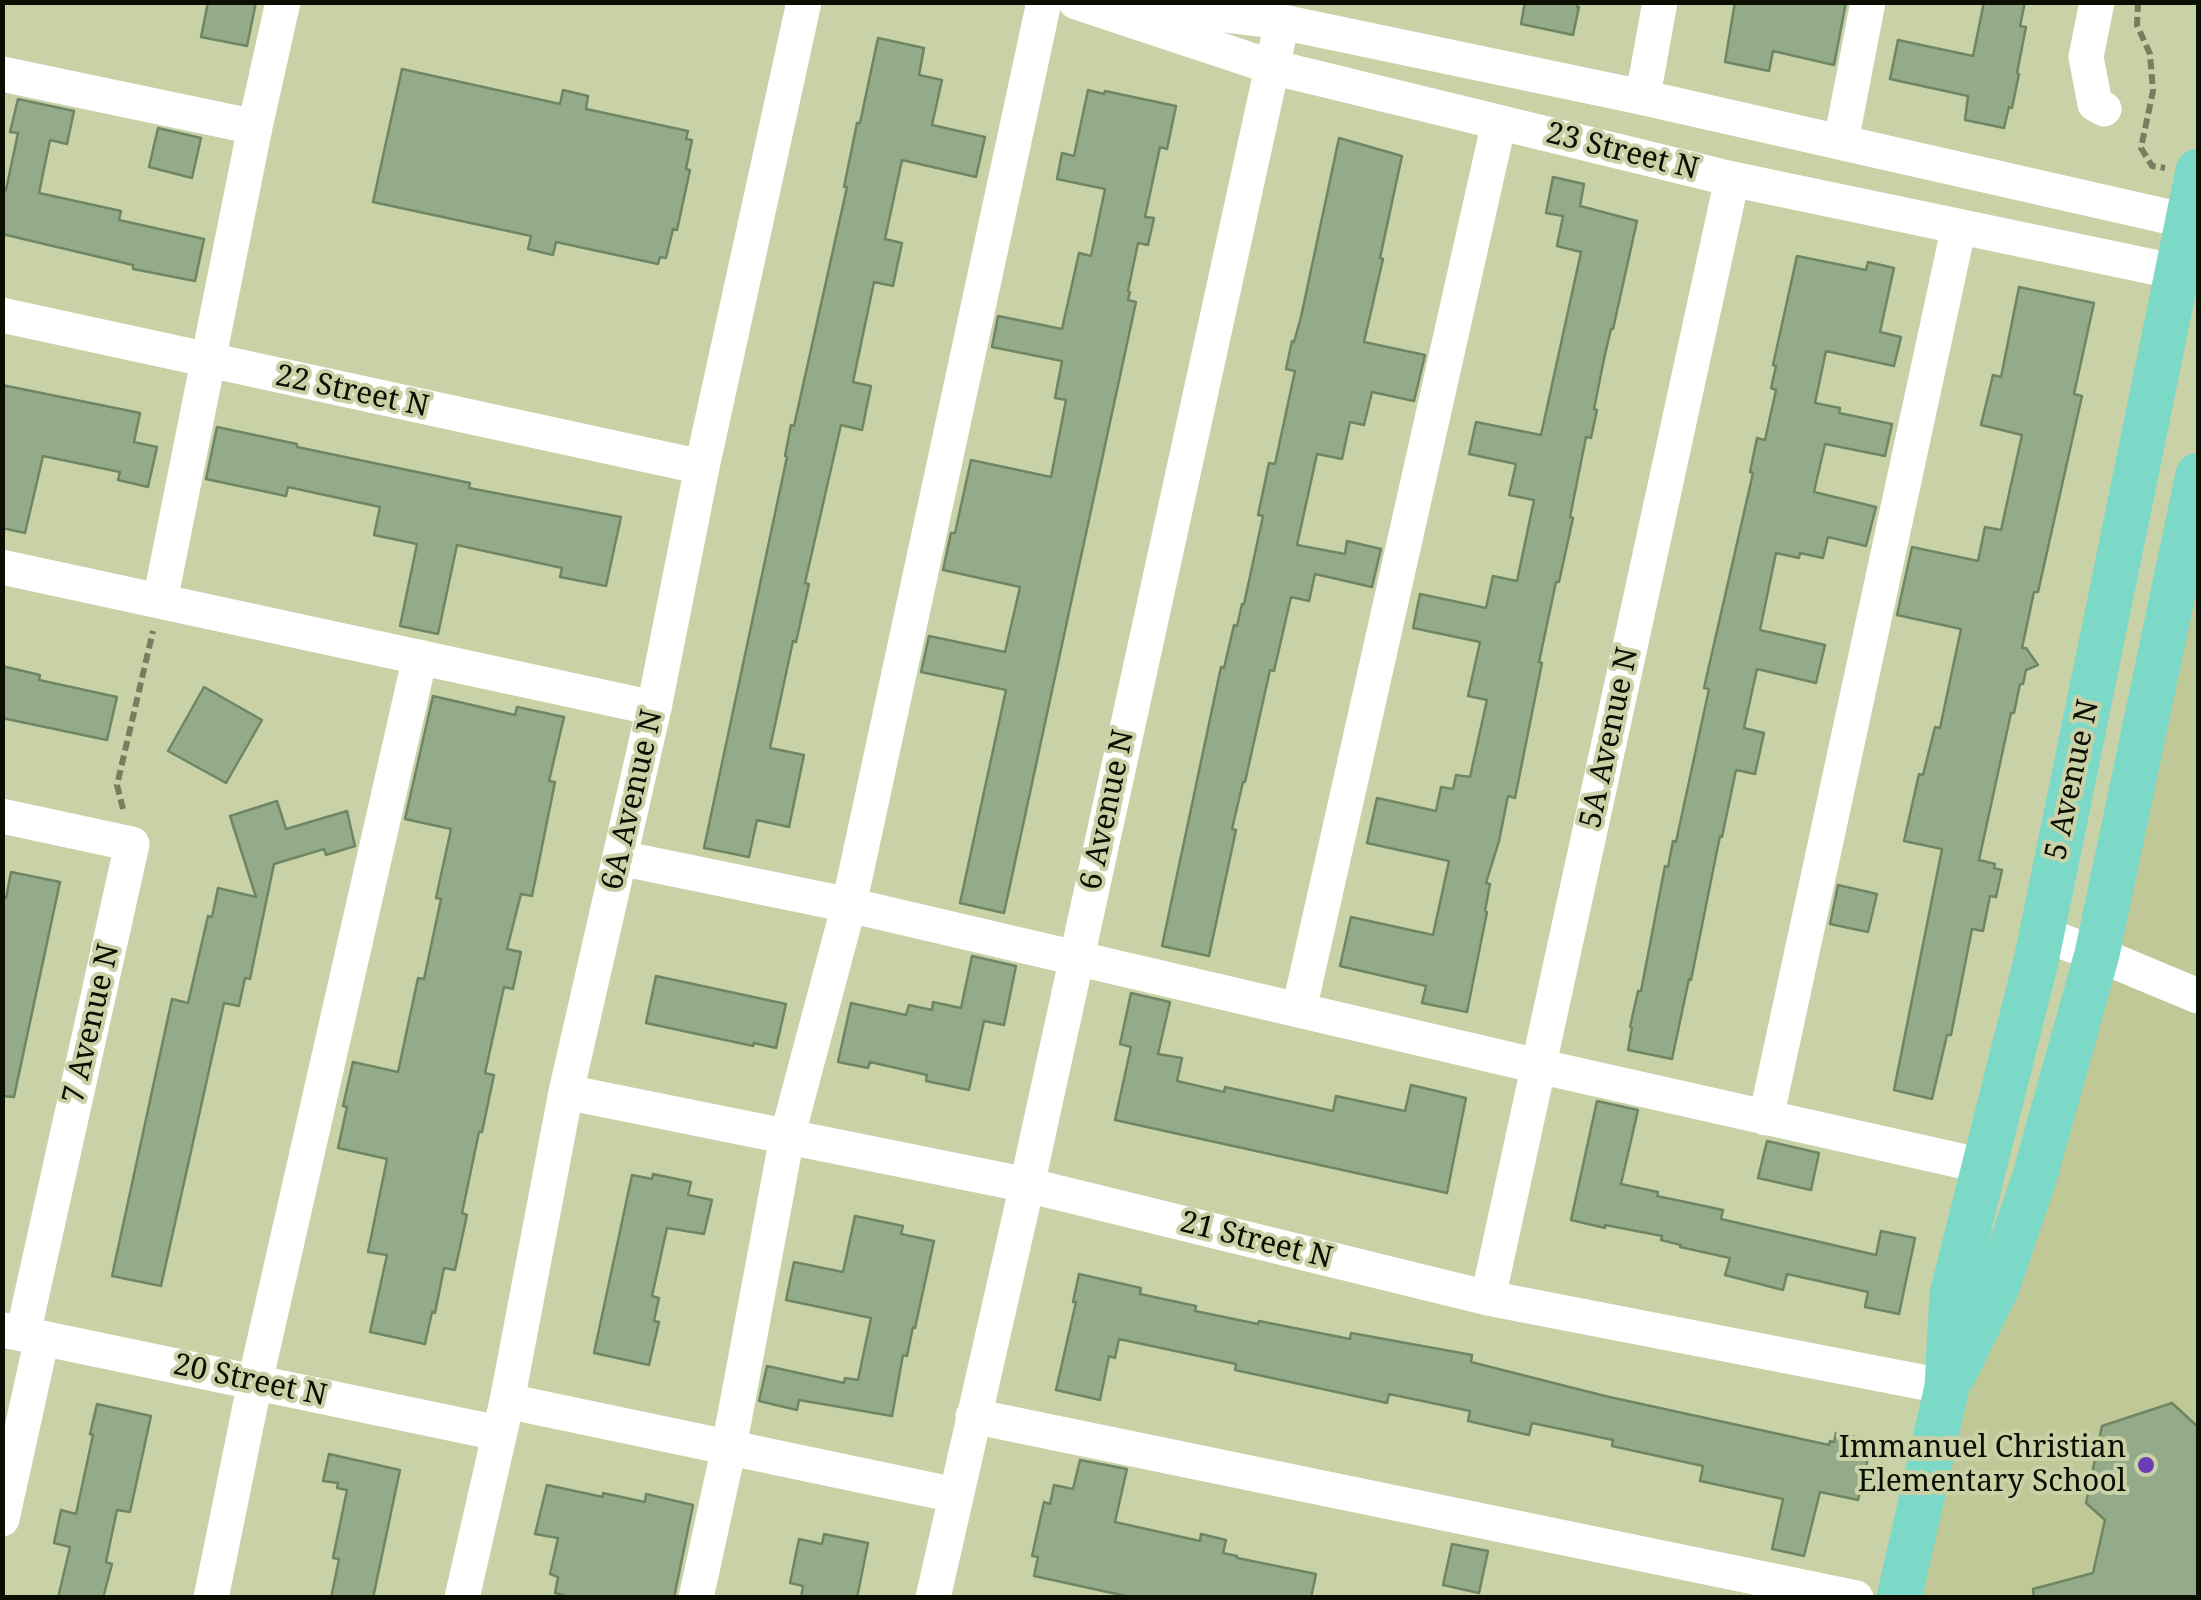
<!DOCTYPE html>
<style>
body{margin:0}
#map{position:relative;width:2201px;height:1600px;overflow:hidden;background:#c9d1a6;font-family:"Noto Serif",serif}
canvas{display:block}
.frame{position:absolute;inset:0;border:5px solid #0c0e02;pointer-events:none}
</style>
<div id="map">
<canvas width="2201" height="1600"></canvas>
<div class="frame"></div>
</div>
<script>
const g = document.querySelector('canvas').getContext('2d');
g.lineJoin = 'round';
function paint(path, color) {
  g.fillStyle = color;
  g.fill(path, 'evenodd');
}
function shape(rows) {
  const path = new Path2D();
  for (const r of rows) {
    path.moveTo(r[0], r[1]);
    for (let i = 2; i < r.length; i += 2) path.lineTo(r[i], r[i + 1]);
  }
  return path;
}
function stroke(path, color, width, dash) {
  g.strokeStyle = color;
  g.lineWidth = width;
  g.lineCap = dash ? 'butt' : 'round';
  g.setLineDash(dash || []);
  g.stroke(path);
}
function label(font, color, halo, rows, align = 'center') {
  g.font = font + ' "Noto Serif",serif';
  g.lineWidth = 8;
  g.setLineDash([]);
  g.textBaseline = 'middle';
  g.strokeStyle = halo;
  g.fillStyle = color;
  for (const [text, x, y, turn = 0] of rows) {
    g.save();
    g.translate(x, y);
    g.rotate((+turn || 0) * Math.PI / 180);
    g.textAlign = isNaN(turn) ? turn : align;
    if (halo) g.strokeText(text, 0, 0);
    g.fillText(text, 0, 0);
    g.restore();
  }
}
const built = shape([
 [2198,495,2198,1597,1899,1598,1998,1287]
]);
const building = shape([
 [208,2,256,2,247,46,201,37,208,2],
 [1525,2,1577,2,1577,7,1579,7,1573,35,1521,24,1525,2],
 [1735,2,1846,2,1834,65,1773,51,1769,71,1725,62,1735,2],
 [1984,2,2025,2,2020,26,2026,27,2017,73,2019,74,2012,108,2009,107,2004,128,1965,120,1968,96,1890,79,1898,40,1973,56,1984,2],
 [878,38,924,48,919,75,942,80,932,125,985,137,976,177,902,160,885,239,902,243,893,286,874,282,853,382,871,386,862,430,841,425,805,583,809,584,796,642,793,641,770,748,804,755,789,827,757,820,749,857,704,848,787,457,785,456,791,425,794,426,847,187,844,187,857,123,860,123,878,38],
 [402,69,560,104,563,90,588,96,586,109,688,131,686,139,692,140,686,169,690,170,677,230,673,229,666,258,660,257,658,264,556,242,553,255,528,249,531,236,373,202,402,69],
 [1088,90,1104,94,1105,91,1176,106,1167,149,1160,147,1145,217,1154,218,1148,245,1138,243,1128,291,1130,292,1128,300,1136,302,1004,913,960,903,1006,690,921,672,929,636,1005,652,1020,587,943,570,951,533,955,533,971,460,1051,477,1066,400,1055,398,1062,361,992,347,998,316,1062,329,1079,253,1091,256,1105,189,1057,179,1062,153,1074,156,1088,90],
 [18,99,74,111,67,144,50,140,39,193,121,211,119,220,204,239,195,281,133,269,133,265,2,234,2,189,6,190,18,133,10,132,18,99],
 [158,128,201,138,192,178,149,167,158,128],
 [1339,138,1402,156,1380,258,1383,259,1364,342,1425,355,1414,401,1372,392,1364,425,1350,422,1342,459,1317,454,1297,545,1345,554,1347,541,1381,549,1372,587,1315,574,1309,601,1291,597,1274,671,1270,670,1245,782,1243,782,1232,829,1236,830,1209,956,1162,946,1221,667,1224,668,1234,625,1237,626,1242,604,1244,604,1263,516,1258,515,1269,463,1275,464,1295,371,1286,369,1292,341,1294,342,1301,317,1339,138],
 [1553,177,1584,184,1580,206,1637,221,1613,329,1611,329,1604,359,1594,409,1597,410,1591,438,1586,437,1570,517,1573,518,1559,582,1556,582,1539,662,1542,663,1515,798,1508,796,1499,841,1486,883,1490,884,1485,911,1487,912,1467,1012,1422,1003,1426,986,1340,966,1351,917,1433,935,1449,861,1367,843,1377,798,1436,811,1441,787,1453,789,1456,775,1470,777,1487,700,1468,696,1480,642,1413,628,1420,594,1486,608,1493,576,1517,581,1534,500,1509,495,1516,464,1469,454,1476,422,1541,435,1581,252,1557,246,1563,216,1546,213,1553,177],
 [1797,256,1866,270,1868,262,1894,268,1880,332,1901,337,1894,366,1826,351,1815,403,1840,408,1839,413,1892,424,1885,456,1825,444,1814,492,1876,507,1866,546,1828,537,1823,558,1800,553,1799,558,1776,553,1760,630,1825,645,1816,683,1757,669,1744,728,1764,733,1755,774,1736,770,1722,837,1720,836,1691,980,1689,979,1672,1059,1628,1050,1632,1028,1630,1027,1638,991,1641,991,1665,866,1668,867,1673,841,1676,842,1709,689,1704,688,1753,473,1750,472,1757,438,1765,440,1776,390,1771,388,1776,366,1773,365,1797,256],
 [2019,287,2094,303,2074,394,2082,396,2038,592,2034,592,2022,648,2026,648,2038,665,2026,670,2023,684,2020,684,2014,713,2011,713,1979,860,1995,864,1994,868,2002,870,1996,897,1990,896,1983,931,1972,929,1951,1035,1947,1035,1932,1099,1894,1090,1942,849,1904,841,1919,774,1923,775,1935,727,1940,728,1961,629,1897,615,1912,547,1978,561,1985,527,2001,530,2022,435,1981,425,1993,375,2001,377,2019,287],
 [2,385,140,413,134,442,157,447,148,487,118,480,120,472,43,456,25,533,2,528,2,385],
 [217,427,297,444,297,447,470,483,469,488,621,517,606,586,560,577,562,568,457,545,438,634,400,626,417,544,374,535,380,507,288,487,286,496,206,479,217,427],
 [2,666,40,675,39,680,117,697,107,740,2,718,2,666],
 [204,687,262,720,226,783,168,751,204,687],
 [433,696,515,715,517,707,564,717,549,781,555,782,532,896,521,894,507,949,521,952,513,989,504,987,485,1073,494,1075,482,1132,479,1132,462,1213,467,1215,455,1270,444,1268,435,1313,432,1312,425,1344,370,1332,387,1255,368,1252,387,1159,338,1148,347,1107,343,1106,353,1062,398,1072,418,978,424,979,441,899,436,898,451,829,405,819,433,696],
 [277,801,286,829,347,811,355,846,326,855,324,849,274,864,250,979,245,978,239,1006,224,1003,161,1286,112,1276,172,999,188,1003,208,916,212,917,218,888,256,897,230,816,277,801],
 [11,872,60,882,14,1097,2,1096,2,897,6,898,11,872],
 [1838,885,1877,894,1868,932,1830,924,1838,885],
 [972,956,1016,966,1004,1025,984,1021,969,1090,926,1081,927,1075,870,1062,868,1068,838,1062,851,1003,906,1015,909,1005,932,1010,933,1002,961,1008,972,956],
 [656,976,786,1004,776,1048,754,1043,753,1046,646,1023,656,976],
 [1131,993,1170,1002,1158,1054,1182,1058,1177,1081,1224,1092,1225,1087,1333,1111,1336,1096,1405,1111,1411,1085,1466,1098,1447,1193,1115,1120,1131,1047,1120,1044,1131,993],
 [1597,1101,1638,1110,1621,1184,1658,1192,1657,1196,1723,1210,1721,1219,1876,1255,1881,1231,1915,1238,1899,1314,1865,1307,1868,1292,1787,1274,1783,1290,1725,1275,1730,1258,1680,1247,1681,1245,1661,1240,1662,1236,1605,1225,1605,1228,1571,1220,1597,1101],
 [1767,1141,1819,1153,1811,1190,1758,1178,1767,1141],
 [653,1174,691,1182,688,1195,712,1200,704,1234,667,1228,652,1296,659,1298,654,1321,659,1322,649,1365,594,1353,632,1175,652,1179,653,1174],
 [855,1216,903,1226,901,1234,934,1241,915,1328,913,1327,907,1356,903,1355,892,1416,799,1400,797,1410,759,1401,767,1366,844,1383,845,1378,858,1380,871,1318,786,1300,794,1262,843,1272,855,1216],
 [1079,1274,1141,1288,1140,1294,1196,1306,1195,1311,1258,1324,1259,1321,1350,1339,1351,1333,1472,1355,1471,1362,1605,1396,1829,1445,1830,1441,1834,1442,1836,1433,1869,1440,1867,1449,1870,1450,1858,1500,1820,1492,1804,1556,1772,1549,1783,1499,1700,1481,1703,1466,1612,1446,1613,1440,1532,1423,1529,1435,1468,1421,1470,1411,1389,1394,1387,1403,1235,1370,1236,1364,1119,1339,1115,1358,1109,1356,1100,1400,1056,1390,1076,1302,1073,1302,1079,1274],
 [2172,1403,2198,1427,2198,1598,2034,1598,2033,1589,2093,1573,2105,1520,2086,1503,2102,1426,2172,1403],
 [97,1404,151,1416,130,1512,117,1510,106,1562,112,1564,103,1598,58,1598,70,1547,54,1543,61,1510,76,1514,93,1435,90,1434,97,1404],
 [329,1454,400,1470,373,1598,331,1598,339,1559,333,1558,347,1490,337,1488,338,1483,323,1481,329,1454],
 [1080,1460,1127,1469,1115,1522,1200,1541,1201,1534,1226,1540,1223,1553,1237,1556,1237,1558,1316,1574,1311,1598,1135,1598,1034,1576,1038,1557,1032,1556,1044,1502,1050,1504,1054,1485,1073,1489,1080,1460],
 [547,1485,603,1497,603,1493,645,1502,646,1494,693,1505,674,1598,575,1598,555,1593,558,1577,550,1574,558,1538,535,1534,547,1485],
 [824,1534,868,1543,857,1598,801,1598,803,1586,790,1583,799,1539,822,1544,824,1534],
 [1452,1544,1488,1551,1479,1593,1443,1585,1452,1544]
]);
const path = shape([
 [2138,2,2137,25,2150,54,2153,91,2141,148,2152,166,2165,168],
 [123,809,117,785,153,631]
]);
const minor = shape([
 [1076,2,1272,67,1732,179,2177,272],
 [2097,2,2086,57,2095,104,2104,109],
 [1126,3,1282,22,1641,97,2187,221],
 [2,74,255,127],
 [1641,97,1647,74,1660,2],
 [1841,142,1868,2],
 [2,315,702,467],
 [2,567,654,708],
 [160,601,255,127,283,2],
 [2,816,132,844,23,1334],
 [620,858,849,905,1538,1066,1983,1166],
 [2041,934,2097,954,2198,996],
 [1299,1010,1499,122],
 [566,1092,1027,1185,1488,1298,1947,1387],
 [1766,1118,1959,226],
 [1488,1298,1732,179],
 [3,1330,498,1433],
 [507,1401,955,1495],
 [973,1416,1856,1598],
 [2,1519,42,1338],
 [211,1598,255,1382,420,657],
 [462,1598,507,1401,566,1092,654,708,702,467,804,2],
 [696,1598,729,1447,787,1137,849,905,1044,2],
 [933,1598,1027,1185,1282,22]
]);
const major = shape([
 [1955,1372,1997,1287,2034,1179,2097,954,2198,475],
 [1899,1598,1947,1387,1952,1294,2036,961,2198,171]
]);
const markers = [
 [2146,1465,10,"#6a3db5"]
];
const streetNames = [
 ["23 Street N",1622,152,14],
 ["22 Street N",352,392,12],
 ["5A Avenue N",1610,738,-78],
 ["5 Avenue N",2073,780,-78],
 ["6A Avenue N",633,800,-77],
 ["6 Avenue N",1108,810,-78],
 ["7 Avenue N",92,1024,-77],
 ["21 Street N",1256,1241,14],
 ["20 Street N",250,1381,12]
];
const poiNames = [
 ["Immanuel Christian",2126,1448],
 ["Elementary School",2126,1482]
];
paint(built, '#bfc896');
paint(building, '#93ab88');
stroke(building, '#6e8664', 2.5);
stroke(path, '#787d5f', 6, [10, 5]);
stroke(minor, '#fff', 35);
stroke(major, '#7cd9c8', 45);
for (const [x, y, r, color] of markers) {
  const dot = new Path2D();
  dot.arc(x, y, r, 0, 2 * Math.PI);
  g.fillStyle = color;
  g.fill(dot);
  stroke(dot, '#c9d1a6', 4);
}
label('30px', '#0c0e02', '#c9d1a6', streetNames);
label('30px', '#0c0e02', '#c9d1a6', poiNames, 'right');
</script>
